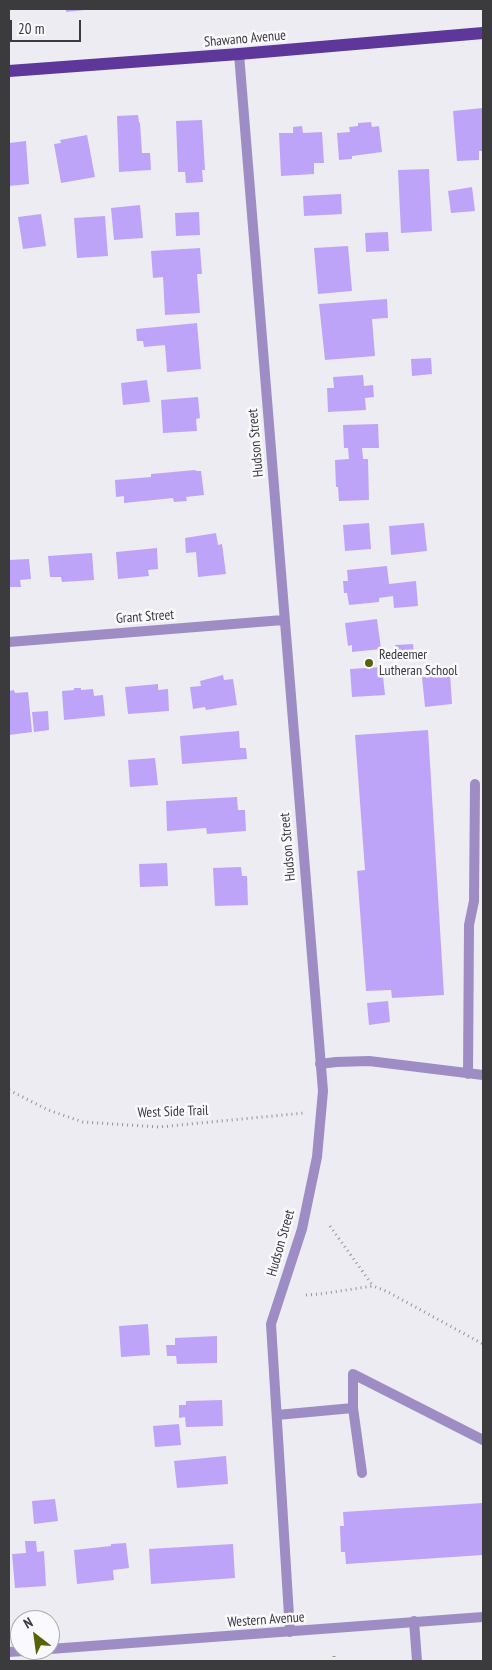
<!DOCTYPE html>
<style>
body{margin:0}
#map{position:relative;width:492px;height:1670px;overflow:hidden;background:#edecf2;font-family:"PT Sans Narrow",sans-serif}
canvas{display:block}
.frame{position:absolute;inset:0;border:10px solid #3b3a3d;pointer-events:none}
.north{position:absolute;left:10px;top:1610px;width:50px;height:50px;box-sizing:border-box;background:#faf9fe;border:1px solid #aeadb1;border-radius:50%;rotate:330deg;font-size:14px;font-weight:700;line-height:20px;text-align:center;color:#3b3a3d}
.north::after{content:'';display:block;margin:auto;width:18px;height:22px;background:#576305;clip-path:polygon(50% 0,100% 100%,50% 72%,0 100%)}
.scale{position:absolute;left:10px;top:20px;width:71px;height:22px;box-sizing:border-box;border:2px solid #3b3a3d;border-top:0;padding-left:6px;font-size:15px;line-height:18px;white-space:nowrap;color:#3b3a3d;-webkit-text-stroke:4px #faf9fe;paint-order:stroke}
</style>
<div id="map">
<canvas width="492" height="1670"></canvas>
<div class="frame"></div>
<div class="north">N</div>
<div class="scale">20 m</div>
</div>
<script>
const g = document.querySelector('canvas').getContext('2d');
g.lineJoin = 'round';
function paint(path, color) {
  g.fillStyle = color;
  g.fill(path, 'evenodd');
}
function shape(rows) {
  const path = new Path2D();
  for (const r of rows) {
    path.moveTo(r[0], r[1]);
    for (let i = 2; i < r.length; i += 2) path.lineTo(r[i], r[i + 1]);
  }
  return path;
}
function stroke(path, color, width, dash) {
  g.strokeStyle = color;
  g.lineWidth = width;
  g.lineCap = dash ? 'butt' : 'round';
  g.setLineDash(dash || []);
  g.stroke(path);
}
function label(font, color, halo, rows, align = 'center') {
  g.font = font + ' "PT Sans Narrow",sans-serif';
  g.lineWidth = 5;
  g.setLineDash([]);
  g.textBaseline = 'middle';
  g.strokeStyle = halo;
  g.fillStyle = color;
  for (const [text, x, y, turn = 0] of rows) {
    g.save();
    g.translate(x, y);
    g.rotate((+turn || 0) * Math.PI / 180);
    g.textAlign = isNaN(turn) ? turn : align;
    if (halo) g.strokeText(text, 0, 0);
    g.fillText(text, 0, 0);
    g.restore();
  }
}
const building = shape([
 [66,9,85,9,85,10,66,12],
 [483,108,483,151,479,151,479,160,457,161,453,111],
 [138,115,139,122,140,123,142,153,150,153,151,170,119,172,117,116],
 [202,120,205,170,202,170,203,182,186,183,185,172,178,172,176,121],
 [371,122,372,127,379,126,382,152,352,156,352,159,339,160,337,133,350,132,349,127,358,126,358,123],
 [302,126,303,133,322,132,324,163,314,163,314,174,281,176,279,133,293,133,293,127],
 [87,135,95,177,61,183,54,144,61,143,60,140],
 [26,141,29,184,9,186,9,143],
 [429,169,432,231,401,233,398,170],
 [472,187,475,211,451,213,448,191],
 [341,194,342,214,304,216,303,196],
 [140,205,143,238,114,240,111,208],
 [199,212,200,235,176,236,175,213],
 [41,214,46,246,23,249,18,217],
 [105,216,108,256,77,258,74,218],
 [388,232,389,251,366,252,365,233],
 [348,246,352,291,318,294,314,248],
 [200,248,202,274,197,274,200,313,165,315,163,277,153,278,151,251],
 [387,299,388,318,372,319,375,356,325,360,319,304],
 [197,323,201,369,167,372,165,345,144,347,143,341,137,341,136,329],
 [431,358,432,374,412,376,411,359],
 [363,375,364,386,373,385,374,397,365,398,366,410,328,412,327,388,334,388,333,377],
 [147,380,150,402,123,405,121,383],
 [198,397,200,418,196,419,197,431,163,433,161,400],
 [378,424,379,448,362,448,363,459,368,459,369,500,339,501,338,487,336,487,335,460,349,459,348,448,344,448,343,425],
 [195,470,196,471,201,471,204,495,186,497,187,501,174,502,173,498,124,503,124,496,116,497,115,480,151,477,151,474],
 [369,523,371,549,345,551,343,525],
 [424,523,427,551,391,555,389,526],
 [216,533,218,545,222,544,226,574,198,577,196,552,186,553,185,538],
 [157,548,158,569,148,570,149,576,118,579,116,552],
 [92,553,94,580,62,582,61,577,50,577,48,556],
 [29,559,31,579,20,580,21,587,9,587,9,560],
 [387,566,389,584,416,581,418,606,394,608,393,596,379,598,379,602,349,605,347,593,344,593,343,581,348,581,347,570],
 [377,619,381,649,352,652,352,645,348,646,345,623],
 [413,644,414,655,396,656,395,645],
 [382,667,385,695,352,697,350,669],
 [450,674,452,704,425,707,422,677],
 [223,675,224,680,233,679,237,705,206,710,205,707,193,709,190,687,201,686,200,681],
 [158,684,158,690,168,689,169,711,128,714,125,687],
 [74,688,81,688,81,690,93,689,94,696,103,695,105,716,64,720,62,691,74,690],
 [14,690,15,693,28,692,32,732,9,735,9,691],
 [48,711,49,730,34,732,32,712],
 [428,730,444,995,392,998,391,990,366,991,357,871,365,870,355,735],
 [239,731,240,748,246,748,247,759,182,764,180,736],
 [155,758,158,785,130,787,128,760],
 [237,797,238,810,245,810,246,831,207,834,206,828,167,831,166,801],
 [167,863,168,886,140,887,139,864],
 [241,867,242,876,247,876,248,905,215,906,213,868],
 [388,1001,390,1022,369,1025,367,1003],
 [148,1324,150,1355,121,1357,119,1326],
 [217,1336,217,1363,177,1364,176,1356,167,1356,166,1345,175,1345,175,1338],
 [222,1400,223,1426,186,1427,185,1417,179,1418,179,1405,186,1405,186,1401],
 [179,1424,181,1445,155,1447,153,1426],
 [226,1456,228,1484,177,1488,174,1461],
 [55,1499,58,1521,34,1524,32,1501],
 [483,1503,483,1555,346,1564,345,1552,341,1552,340,1526,344,1526,343,1512],
 [25,1541,36,1541,37,1552,44,1551,46,1586,15,1588,12,1554,26,1553],
 [126,1543,129,1568,113,1570,114,1580,77,1584,74,1550,111,1546,111,1544],
 [233,1544,235,1578,151,1584,149,1549]
]);
const path = shape([
 [9,1090,48,1110,83,1122,159,1127,304,1113],
 [330,1226,373,1286],
 [306,1295,320,1294,373,1286,386,1291,483,1344],
 [334,1656,334,1661]
]);
const service = shape([
 [320,1064,336,1062,369,1061,483,1075],
 [468,1074,469,925,474,901,475,784],
 [277,1415,353,1408],
 [362,1473,353,1408,353,1374,483,1440],
 [414,1621,417,1661]
]);
const minor = shape([
 [239,54,323,1091,317,1157,302,1229,271,1324,290,1632],
 [9,642,283,620],
 [50,1649,483,1617],
 [9,1652,38,1650]
]);
const primary = shape([
 [9,71,239,54,483,33]
]);
const markers = [
 [369,663,5,"#576305"]
];
const streetNames = [
 ["Shawano Avenue",245,39,-5],
 ["Hudson Street",256,443,-95],
 ["Grant Street",145,617,-4],
 ["Hudson Street",288,847,-95],
 ["West Side Trail",173,1112,-2],
 ["Hudson Street",281,1243,-74],
 ["Western Avenue",266,1620,-4]
];
const poiNames = [
 ["Redeemer",379,655],
 ["Lutheran School",379,671]
];
paint(building, '#bea4f9');
stroke(path, '#959498', 3, [1, 4]);
stroke(service, '#9d8dc4', 10);
stroke(minor, '#9d8dc4', 10);
stroke(primary, '#5e379b', 12);
for (const [x, y, r, color] of markers) {
  const dot = new Path2D();
  dot.arc(x, y, r, 0, 2 * Math.PI);
  g.fillStyle = color;
  g.fill(dot);
  stroke(dot, '#faf9fe', 2);
}
label('14px', '#3b3a3d', '#faf9fe', streetNames);
label('14px', '#3b3a3d', '#faf9fe', poiNames, 'left');
</script>
